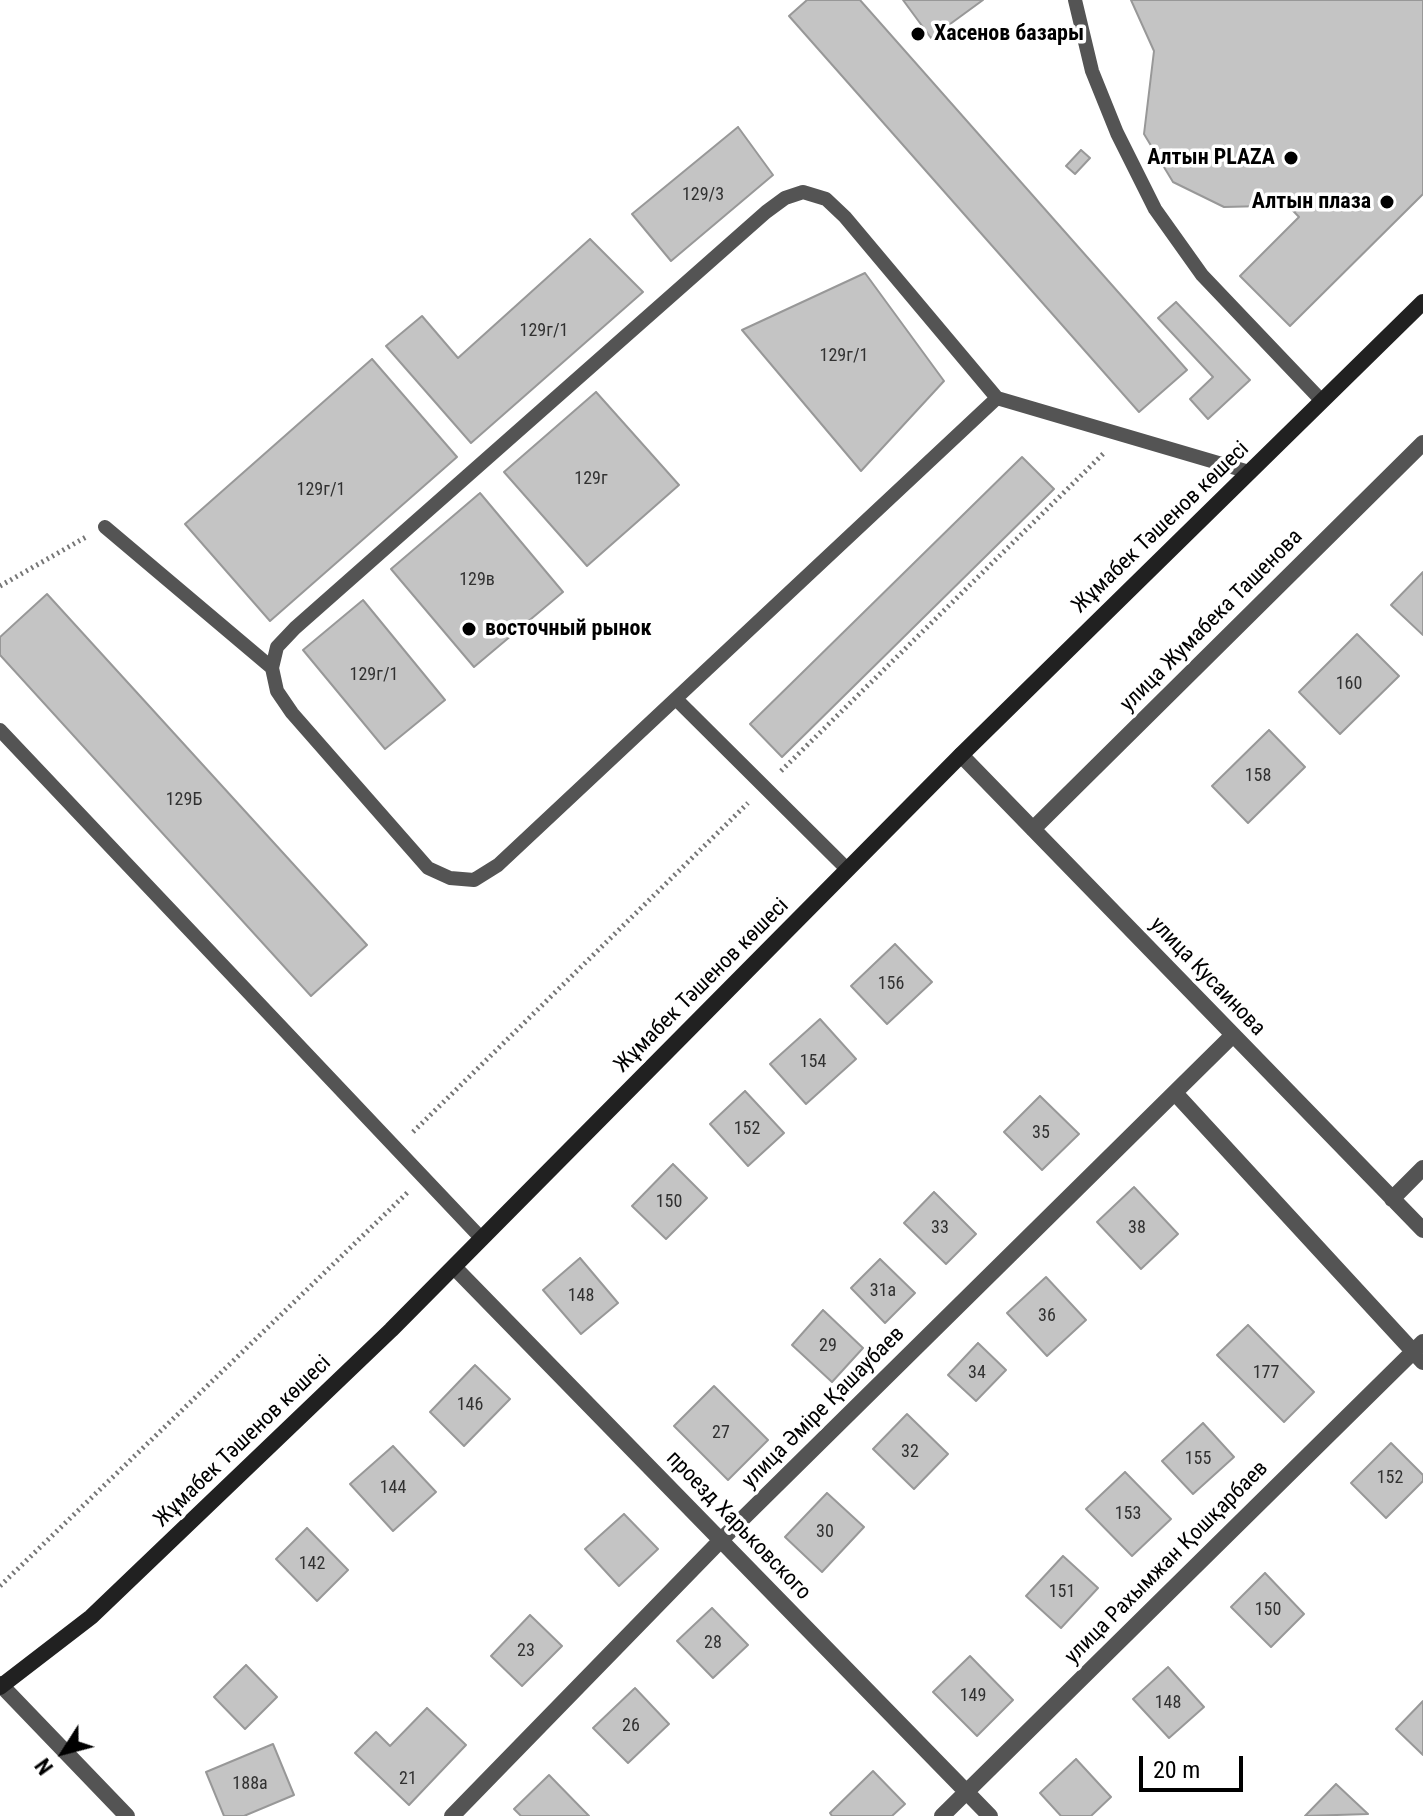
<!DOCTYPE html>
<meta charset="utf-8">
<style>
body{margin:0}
#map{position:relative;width:1423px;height:1816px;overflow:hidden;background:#fff;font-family:"Roboto Condensed",sans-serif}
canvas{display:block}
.north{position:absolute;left:24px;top:1712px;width:80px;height:80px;-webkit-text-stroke:6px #fff;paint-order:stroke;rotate:234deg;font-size:22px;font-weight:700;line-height:32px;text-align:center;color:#000}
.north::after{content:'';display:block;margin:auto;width:28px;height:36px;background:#000;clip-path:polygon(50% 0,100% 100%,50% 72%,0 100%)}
.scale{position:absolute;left:1139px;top:1756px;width:104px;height:36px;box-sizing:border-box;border:4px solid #000;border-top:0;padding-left:10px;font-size:24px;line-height:28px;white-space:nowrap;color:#000;-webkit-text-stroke:6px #fff;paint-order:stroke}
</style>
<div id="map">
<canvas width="1423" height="1816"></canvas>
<div class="north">N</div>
<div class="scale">20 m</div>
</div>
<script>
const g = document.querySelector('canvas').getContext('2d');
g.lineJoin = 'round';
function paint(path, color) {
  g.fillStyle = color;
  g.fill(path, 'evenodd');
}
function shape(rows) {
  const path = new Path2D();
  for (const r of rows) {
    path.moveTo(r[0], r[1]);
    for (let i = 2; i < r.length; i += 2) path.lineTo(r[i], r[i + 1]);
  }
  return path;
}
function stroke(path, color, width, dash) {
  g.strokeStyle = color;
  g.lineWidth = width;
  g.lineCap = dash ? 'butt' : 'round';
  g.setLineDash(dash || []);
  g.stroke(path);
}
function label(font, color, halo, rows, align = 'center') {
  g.font = font + ' "Roboto Condensed",sans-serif';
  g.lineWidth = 7;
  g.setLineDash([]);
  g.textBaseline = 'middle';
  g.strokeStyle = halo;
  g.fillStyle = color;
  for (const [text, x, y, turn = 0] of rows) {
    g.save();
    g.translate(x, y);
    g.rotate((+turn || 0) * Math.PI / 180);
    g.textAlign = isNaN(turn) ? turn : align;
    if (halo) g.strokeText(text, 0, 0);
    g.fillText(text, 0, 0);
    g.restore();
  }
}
const building = shape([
 [807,0,860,0,1187,370,1139,412,789,16,807,0],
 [903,0,983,0,931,38,903,0],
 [1131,0,1423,0,1423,194,1290,326,1240,276,1299,217,1277,194,1265,206,1224,207,1173,182,1144,134,1154,51,1131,0],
 [738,127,773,175,671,261,632,214,738,127],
 [1081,150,1090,158,1075,174,1066,166,1081,150],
 [590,239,643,292,471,443,386,346,422,316,458,358,590,239],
 [865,273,944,381,861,471,742,330,865,273],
 [1176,302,1250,380,1208,419,1190,399,1213,377,1158,318,1176,302],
 [372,359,457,457,270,621,185,524,372,359],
 [596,392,679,485,587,566,504,472,596,392],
 [1022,457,1054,489,782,757,750,724,1022,457],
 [480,493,563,592,474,667,391,569,480,493],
 [1423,572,1423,635,1391,605,1423,572],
 [47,594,367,945,311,996,0,655,0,637,47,594],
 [363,600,445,700,385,749,303,650,363,600],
 [1357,634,1399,676,1340,734,1299,692,1357,634],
 [1269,730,1305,767,1248,823,1212,786,1269,730],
 [895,944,932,982,887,1024,851,986,895,944],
 [820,1019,856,1059,806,1104,770,1064,820,1019],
 [745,1091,784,1133,748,1166,710,1124,745,1091],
 [1040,1096,1079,1134,1042,1170,1004,1132,1040,1096],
 [673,1164,707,1198,666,1239,632,1206,673,1164],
 [1134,1187,1178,1234,1141,1269,1097,1222,1134,1187],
 [934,1192,976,1234,946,1264,904,1223,934,1192],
 [580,1258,618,1303,581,1334,543,1290,580,1258],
 [880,1259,915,1293,885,1323,851,1288,880,1259],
 [1046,1277,1086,1320,1047,1356,1007,1313,1046,1277],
 [823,1310,863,1348,832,1382,792,1345,823,1310],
 [1248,1325,1314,1392,1284,1422,1217,1355,1248,1325],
 [978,1343,1006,1370,976,1401,948,1375,978,1343],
 [475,1365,510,1399,464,1446,430,1412,475,1365],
 [714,1386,768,1440,728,1480,674,1426,714,1386],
 [907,1414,948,1454,914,1489,873,1449,907,1414],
 [1203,1423,1234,1457,1193,1494,1162,1461,1203,1423],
 [1391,1443,1423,1475,1423,1481,1386,1518,1351,1483,1391,1443],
 [393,1446,436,1492,393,1531,350,1484,393,1446],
 [1125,1472,1171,1519,1132,1556,1086,1509,1125,1472],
 [827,1493,864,1527,822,1572,785,1537,827,1493],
 [624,1514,658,1549,619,1586,585,1549,624,1514],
 [307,1528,348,1570,317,1601,276,1559,307,1528],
 [1063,1556,1098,1588,1061,1628,1026,1596,1063,1556],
 [1265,1573,1304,1614,1271,1647,1231,1607,1265,1573],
 [712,1608,748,1645,713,1678,677,1641,712,1608],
 [530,1615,562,1646,522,1686,491,1656,530,1615],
 [970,1656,1013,1700,977,1736,933,1692,970,1656],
 [246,1665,277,1697,245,1729,214,1697,246,1665],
 [1168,1667,1204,1707,1169,1738,1133,1699,1168,1667],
 [635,1688,669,1724,628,1763,593,1728,635,1688],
 [1423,1701,1423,1755,1396,1729,1423,1701],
 [427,1708,466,1745,409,1805,355,1753,376,1732,390,1746,427,1708],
 [273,1744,294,1795,244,1816,224,1816,206,1772,273,1744],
 [1076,1759,1111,1797,1091,1816,1061,1816,1040,1793,1076,1759],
 [873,1771,905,1804,892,1816,832,1816,830,1813,873,1771],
 [549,1775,589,1816,521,1816,514,1809,549,1775],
 [1336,1784,1368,1814,1305,1816,1336,1784]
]);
const path = shape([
 [0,586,86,537],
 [781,771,1105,452],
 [413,1132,748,803],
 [0,1586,408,1192]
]);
const service = shape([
 [1075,0,1092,71,1117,133,1155,209,1202,275,1321,400],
 [997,398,498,865,474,880,450,878,428,868,292,713,277,691,272,668,277,647,295,628,766,212,785,198,803,192,826,199,845,217,997,398,1249,472],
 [105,527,272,668],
 [676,699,847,869],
 [0,730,482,1239]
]);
const minor = shape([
 [961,755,1423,1230],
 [1033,829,1423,443],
 [1175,1093,1423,1362],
 [1392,1199,1423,1168],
 [454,1267,990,1816],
 [452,1816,721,1540,1233,1035],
 [942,1816,1423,1342]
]);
const tertiary = shape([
 [0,1684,127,1816]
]);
const secondary = shape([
 [0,1687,91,1617,391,1330,961,755,1423,302]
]);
const markers = [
 [918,34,8,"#000"],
 [1291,158,8,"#000"],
 [1387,202,8,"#000"],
 [469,629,8,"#000"]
];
const numberNames = [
 ["129/3",703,195],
 ["129г/1",544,331],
 ["129г/1",844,356],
 ["129г",591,479],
 ["129г/1",321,490],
 ["129в",477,580],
 ["129г/1",374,675],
 ["160",1349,684],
 ["158",1258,776],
 ["129Б",184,800],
 ["156",891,984],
 ["154",813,1062],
 ["152",747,1129],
 ["35",1041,1133],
 ["150",669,1202],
 ["33",940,1228],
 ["38",1137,1228],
 ["31а",883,1291],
 ["148",581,1296],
 ["36",1047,1316],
 ["29",828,1346],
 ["34",977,1373],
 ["177",1266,1373],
 ["146",470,1405],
 ["27",721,1433],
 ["32",910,1452],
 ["155",1198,1459],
 ["152",1390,1478],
 ["144",393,1488],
 ["153",1128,1514],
 ["30",825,1532],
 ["142",312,1564],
 ["151",1062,1592],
 ["150",1268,1610],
 ["28",713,1643],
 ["23",526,1651],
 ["149",973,1696],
 ["148",1168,1703],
 ["26",631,1726],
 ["21",408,1779],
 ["188а",250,1784]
];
const poiNames = [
 ["Хасенов базары",934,34],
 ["Алтын PLAZA",1275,158,"right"],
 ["Алтын плаза",1371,202,"right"],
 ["восточный рынок",485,629]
];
const streetNames = [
 ["Жұмабек Тәшенов көшесі",1161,528,-44],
 ["улица Жумабека Ташенова",1212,621,-45],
 ["улица Кусаинова",1207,977,46],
 ["Жұмабек Тәшенов көшесі",702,986,-45],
 ["улица Әміре Қашаубаев",824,1408,-45],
 ["Жұмабек Тәшенов көшесі",243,1442,-44],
 ["проезд Харьковского",738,1526,46],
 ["улица Рахымжан Қошқарбаев",1167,1563,-45]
];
paint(building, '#c4c4c4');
stroke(building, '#989898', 2);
stroke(path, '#767676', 5, [2, 4]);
stroke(service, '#545454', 14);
stroke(minor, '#545454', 16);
stroke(tertiary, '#545454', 16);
stroke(secondary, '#212121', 16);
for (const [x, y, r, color] of markers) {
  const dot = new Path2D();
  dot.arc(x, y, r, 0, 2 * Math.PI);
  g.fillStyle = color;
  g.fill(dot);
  stroke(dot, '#fff', 3);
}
label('18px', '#313131', null, numberNames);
label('bold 22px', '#000', '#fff', poiNames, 'left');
label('22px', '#000', '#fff', streetNames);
</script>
